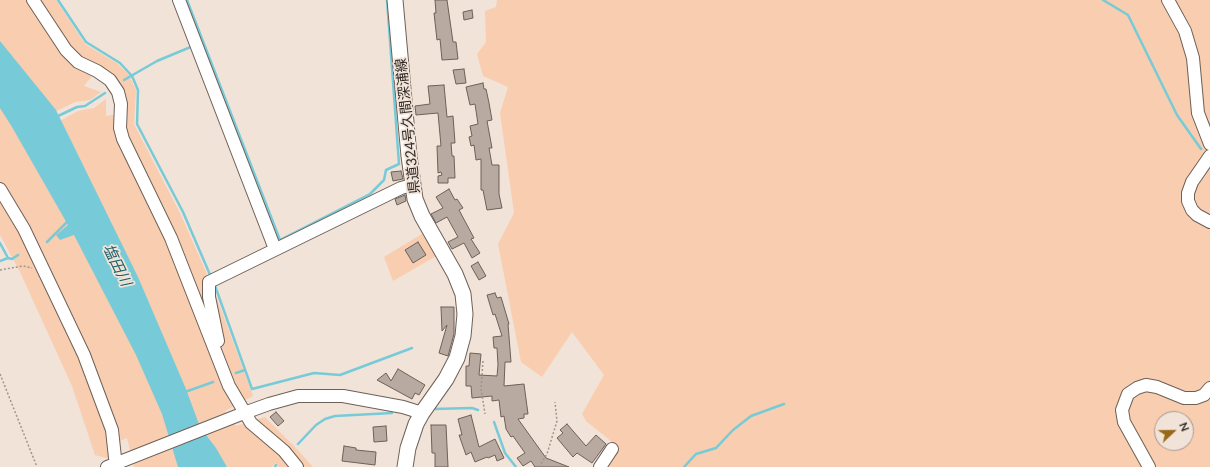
<!DOCTYPE html>
<meta charset="utf-8">
<style>
body{margin:0}
#map{position:relative;width:1210px;height:467px;overflow:hidden;background:#f2e3d8;font-family:Lato,sans-serif}
canvas{display:block}
.north{position:absolute;left:1154px;top:411px;width:40px;height:40px;box-sizing:border-box;background:#f2e3d8;border:1px solid #a39890;border-radius:50%;rotate:68deg;font-size:11px;font-weight:700;line-height:16px;text-align:center;color:#2d2724}
.north::after{content:'';display:block;margin:auto;width:14px;height:18px;background:#966817;clip-path:polygon(50% 0,100% 100%,50% 72%,0 100%)}
</style>
<div id="map">
<canvas width="1210" height="467"></canvas>
<div class="north">N</div>
</div>
<script>
const g = document.querySelector('canvas').getContext('2d');
g.lineJoin = 'round';
function paint(path, color) {
  g.fillStyle = color;
  g.fill(path, 'evenodd');
}
function shape(rows) {
  const path = new Path2D();
  for (const r of rows) {
    path.moveTo(r[0], r[1]);
    for (let i = 2; i < r.length; i += 2) path.lineTo(r[i], r[i + 1]);
  }
  return path;
}
function stroke(path, color, width, dash) {
  g.strokeStyle = color;
  g.lineWidth = width;
  g.lineCap = dash ? 'butt' : 'round';
  g.setLineDash(dash || []);
  g.stroke(path);
}
function label(font, color, halo, rows, align = 'center') {
  g.font = font + ' Lato,"Noto Sans JP",sans-serif';
  g.lineWidth = 3.5;
  g.setLineDash([]);
  g.textBaseline = 'middle';
  g.strokeStyle = halo;
  g.fillStyle = color;
  for (const [text, x, y, turn = 0] of rows) {
    g.save();
    g.translate(x, y);
    g.rotate((+turn || 0) * Math.PI / 180);
    g.textAlign = isNaN(turn) ? turn : align;
    if (halo) g.strokeText(text, 0, 0);
    g.fillText(text, 0, 0);
    g.restore();
  }
}
const green = shape([
 [0,0,56,0,85,44,118,64,129,75,136,90,134,124,181,215,214,290,253,396,225,411,236,426,265,417,298,450,313,467,278,467,276,463,272,467,206,467,46,132,60,121,78,111,94,108,106,99,106,116,125,113,124,95,113,75,99,67,84,86,101,92,90,100,75,102,38,120,0,68],
 [497,0,1210,0,1210,467,606,467,617,446,586,421,582,414,604,375,572,332,542,377,521,362,498,244,514,213,500,113,508,87,483,76,477,54,486,42,485,11,496,7],
 [1162,419,1186,419,1186,443,1162,443],
 [0,87,195,467,134,467,127,438,110,445,110,459,95,455,72,386,20,272,0,235],
 [425,232,438,255,393,281,384,257]
]);
const water = shape([
 [0,41,56,110,138,277,186,389,200,427,216,448,227,467,178,467,162,414,136,355,74,235,60,240,56,235,68,225,12,127,0,108]
]);
const stream = shape([
 [58,0,86,42,120,63,132,76,138,90,137,124,183,212,211,277],
 [187,0,280,240,370,194,384,180,386,170,399,164,387,0],
 [1103,0,1128,15,1177,115,1201,149],
 [124,80,157,61,193,46],
 [56,117,77,107,85,106,105,93],
 [47,242,69,220],
 [0,243,8,258],
 [0,261,8,258,12,259,18,255],
 [214,283,252,389,314,373,340,375,412,348],
 [236,373,245,370],
 [185,392,213,382],
 [433,409,472,408,478,410],
 [494,422,505,453,516,467],
 [298,444,316,425,325,419,335,416,392,413],
 [275,467,276,465],
 [684,467,696,454,716,448,733,430,751,416,784,404]
]);
const building = shape([
 [435,0,447,0,453,42,456,42,458,59,442,60,440,39,437,40,434,13,436,13,435,0],
 [472,10,473,18,464,20,463,12,472,10],
 [464,69,466,83,456,84,453,70,464,69],
 [483,83,484,89,486,89,489,103,492,120,487,121,492,148,489,148,492,165,499,165,499,194,502,208,487,210,483,190,481,190,481,159,476,160,474,145,471,146,469,137,472,136,470,126,478,124,475,104,470,105,466,87,483,83],
 [444,85,447,117,453,116,455,143,451,143,452,156,454,156,455,178,448,178,448,183,438,183,438,176,442,175,441,172,438,173,437,146,441,146,438,113,416,115,415,106,430,104,428,86,444,85],
 [401,171,403,179,393,181,391,172,401,171],
 [449,189,455,200,457,199,463,208,459,210,474,238,471,239,480,253,472,258,464,243,452,249,448,242,458,237,447,217,436,223,431,214,443,208,436,197,449,189],
 [405,195,406,201,397,205,395,199,405,195],
 [418,242,426,255,413,263,405,250,418,242],
 [478,262,486,276,479,280,471,266,478,262],
 [495,293,497,298,501,297,509,324,508,324,511,362,505,362,504,386,524,384,528,414,524,414,524,418,518,419,546,458,569,467,535,467,531,461,523,466,517,458,525,453,513,436,511,437,506,429,504,416,501,417,499,400,492,401,492,396,472,398,471,386,466,386,466,366,469,366,470,353,481,354,479,375,497,376,498,365,497,348,494,348,493,337,502,336,495,314,493,315,487,295,495,293],
 [441,307,454,307,454,334,448,356,439,353,447,325,442,331,441,307],
 [398,369,425,385,419,395,415,393,412,399,377,380,386,373,391,381,398,369],
 [276,412,284,421,278,426,270,417,276,412],
 [471,415,479,447,495,439,504,458,497,461,495,455,488,458,487,457,475,462,471,452,466,455,459,435,462,435,458,419,471,415],
 [567,424,586,446,596,435,606,444,592,463,577,453,573,457,557,438,563,433,560,430,567,424],
 [431,425,446,425,448,467,435,467,435,453,432,453,431,425],
 [386,426,387,441,374,442,373,427,386,426],
 [344,446,356,448,356,450,376,452,375,465,342,461,344,446]
]);
const path = shape([
 [0,270,23,266,32,268],
 [483,361,481,389,485,414],
 [0,374,37,467],
 [539,467,547,454,557,421,555,402]
]);
const minor = shape([
 [33,0,66,50,78,62,97,71,110,80,118,92,121,104,120,128,123,139,171,238,229,386,251,423,284,451,297,467],
 [179,0,275,249],
 [1168,0,1185,31,1193,58,1198,113,1210,144],
 [1210,156,1192,182,1188,193,1188,201,1192,210,1197,215,1210,222],
 [0,189,24,229,84,355,112,430,116,467],
 [218,341,209,297,209,282,401,188,412,185],
 [107,467,244,413,269,404,298,396,343,396,403,407,422,413],
 [600,467,612,449],
 [1149,467,1124,422,1122,410,1128,394,1137,388,1146,385,1157,387,1184,398,1196,398,1204,395,1210,388]
]);
const major = shape([
 [395,0,409,156,415,199,422,216,455,274,463,294,465,314,463,336,457,358,446,379,422,413,416,424,408,448,405,467]
]);
const streetNames = [
 ["県道324号久間深浦線",408,126,-96]
];
const waterNames = [
 ["塩田川",117,265,64]
];
paint(green, '#f9cdaf');
paint(water, '#77cbd8');
stroke(stream, '#77cbd8', 2.5);
paint(building, '#b8aaa0');
stroke(building, '#6d6057', 1);
stroke(minor, '#6d6057', 14);
stroke(major, '#6d6057', 17);
stroke(path, '#a0948d', 1.5, [2, 2]);
stroke(minor, '#fff', 12);
stroke(major, '#fff', 15);
label('14px', '#2d2724', '#f2e3d8', streetNames);
label('italic 15px', '#1b606a', '#f2e3d8', waterNames);
</script>
